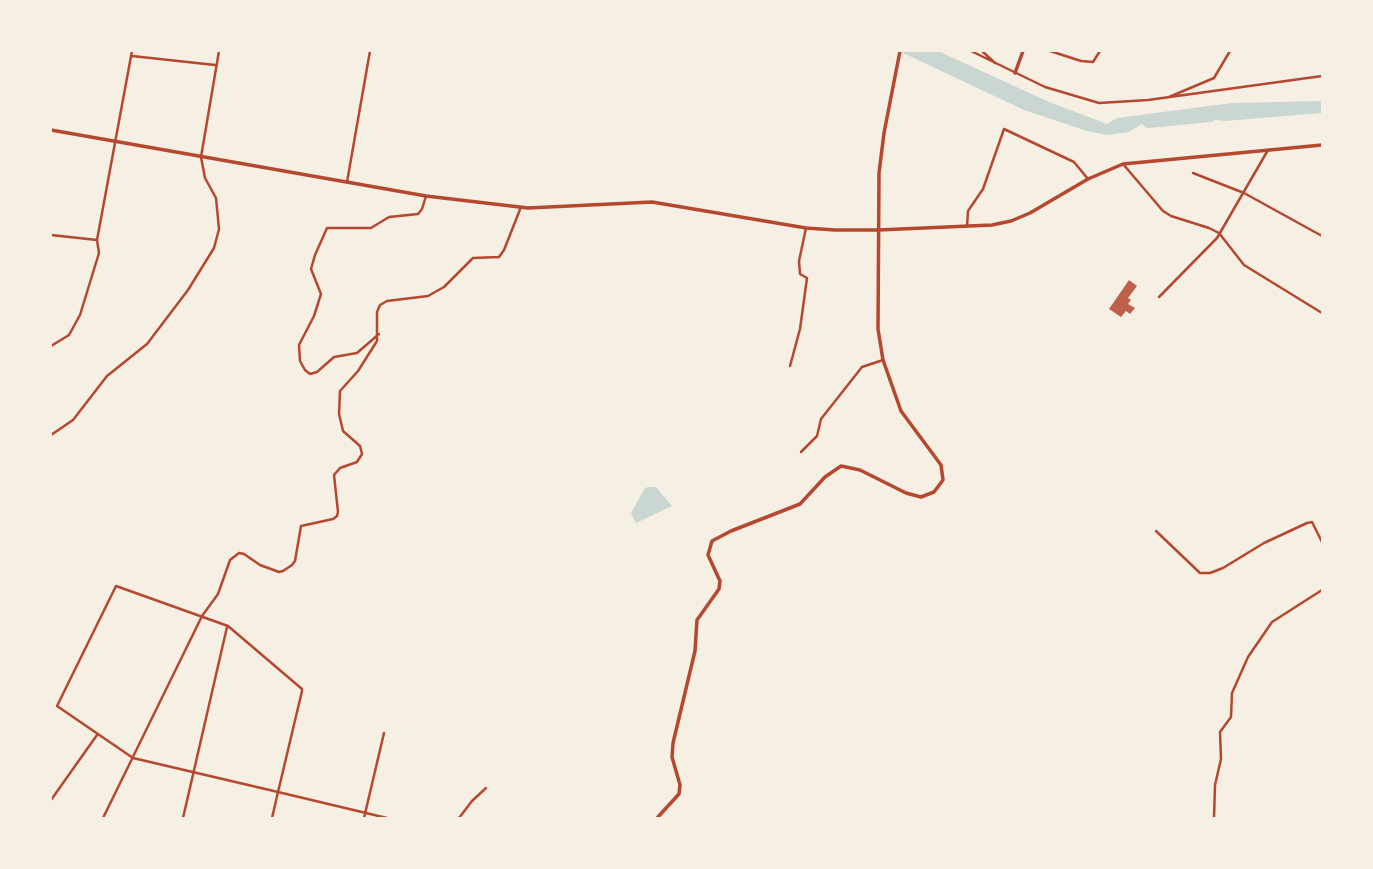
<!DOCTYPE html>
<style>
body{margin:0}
#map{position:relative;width:1373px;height:869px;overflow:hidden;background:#f6efe4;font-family:Jost,sans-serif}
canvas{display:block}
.frame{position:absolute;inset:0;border:52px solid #f6efe4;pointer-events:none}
</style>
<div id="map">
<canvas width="1373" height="869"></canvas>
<div class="frame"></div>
</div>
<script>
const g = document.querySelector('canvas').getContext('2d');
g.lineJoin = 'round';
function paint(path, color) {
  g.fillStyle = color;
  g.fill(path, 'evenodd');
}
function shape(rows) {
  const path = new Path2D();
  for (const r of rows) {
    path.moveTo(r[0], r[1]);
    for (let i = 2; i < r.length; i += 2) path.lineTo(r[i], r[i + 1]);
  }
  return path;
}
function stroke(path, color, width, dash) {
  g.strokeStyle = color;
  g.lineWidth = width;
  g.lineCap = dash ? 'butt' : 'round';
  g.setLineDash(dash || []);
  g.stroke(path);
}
const water = shape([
 [899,51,938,51,1049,102,1107,124,1117,118,1232,103,1322,101,1322,113,1225,121,1194,118,1145,122,1129,132,1107,135,1087,131,1024,110],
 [649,487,656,487,672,506,636,523,631,513,645,488]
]);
const stream = shape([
 [1321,51,1322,53]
]);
const river = shape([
 [1148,122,1210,116]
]);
const building = shape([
 [1129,280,1137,286,1128,298,1131,300,1128,304,1135,308,1130,314,1126,311,1121,317,1109,309]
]);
const minor = shape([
 [971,51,1045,87,1099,103,1148,100,1322,76],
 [982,51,995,63],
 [1050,51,1081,61,1093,62,1100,51],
 [132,56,215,65],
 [1169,97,1214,78,1230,51],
 [1123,164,1163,211,1171,216,1209,228,1219,233,1244,265,1322,313],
 [1193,173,1244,193,1322,236],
 [347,182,370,51],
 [967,226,968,211,983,189,1004,129,1074,162,1088,179],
 [51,235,97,240],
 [1159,297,1217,238,1268,150],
 [379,334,357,353,334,357,317,372,310,374,305,370,300,361,299,345,314,316,321,294,311,269,315,255,327,228,371,228,389,217,418,214,422,209,426,196],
 [51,346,69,335,80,315,99,253,97,240,132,51],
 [790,366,800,329,807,278,800,274,799,261,806,228],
 [51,435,73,420,107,376,147,344,188,290,214,248,219,229,216,198,205,178,201,157,219,51],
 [801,452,817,436,821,419,862,367,883,360],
 [1156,531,1200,573,1210,573,1223,568,1264,543,1307,523,1312,522,1322,542],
 [51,800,97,735],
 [103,818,202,616,218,594,230,560,239,553,244,554,260,565,279,572,283,571,292,565,295,561,301,526,333,519,337,516,338,512,334,475,340,468,357,462,362,454,360,446,343,431,339,414,340,391,358,371,377,341,377,312,380,305,387,301,428,296,444,287,473,258,499,257,504,250,521,207],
 [183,818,227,627],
 [272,818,278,792,302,691,302,689,228,626,116,586,57,706,133,758,278,792,387,818],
 [364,818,384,733],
 [459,818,472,801,486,788],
 [1214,818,1215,785,1221,759,1220,732,1231,717,1232,693,1248,657,1272,622,1322,590]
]);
const tertiary = shape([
 [1015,73,1023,51],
 [51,130,426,196,528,208,652,202,806,228,835,230,878,230]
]);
const secondary = shape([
 [878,230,992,225,1011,221,1030,213,1088,179,1123,164,1322,145],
 [657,818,679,794,680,785,672,757,673,743,695,651,697,620,719,589,720,581,708,555,712,541,731,531,800,504,825,477,841,466,860,470,906,493,921,497,934,492,943,480,941,465,901,411,883,360,878,329,879,173,884,133,900,51]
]);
paint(water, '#c9d6d2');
stroke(stream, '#c9d6d2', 2);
stroke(river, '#c9d6d2', 12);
paint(building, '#bf614a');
stroke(minor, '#b5482f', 2.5);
stroke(tertiary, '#b5482f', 3.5);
stroke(secondary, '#b5482f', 3.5);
</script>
